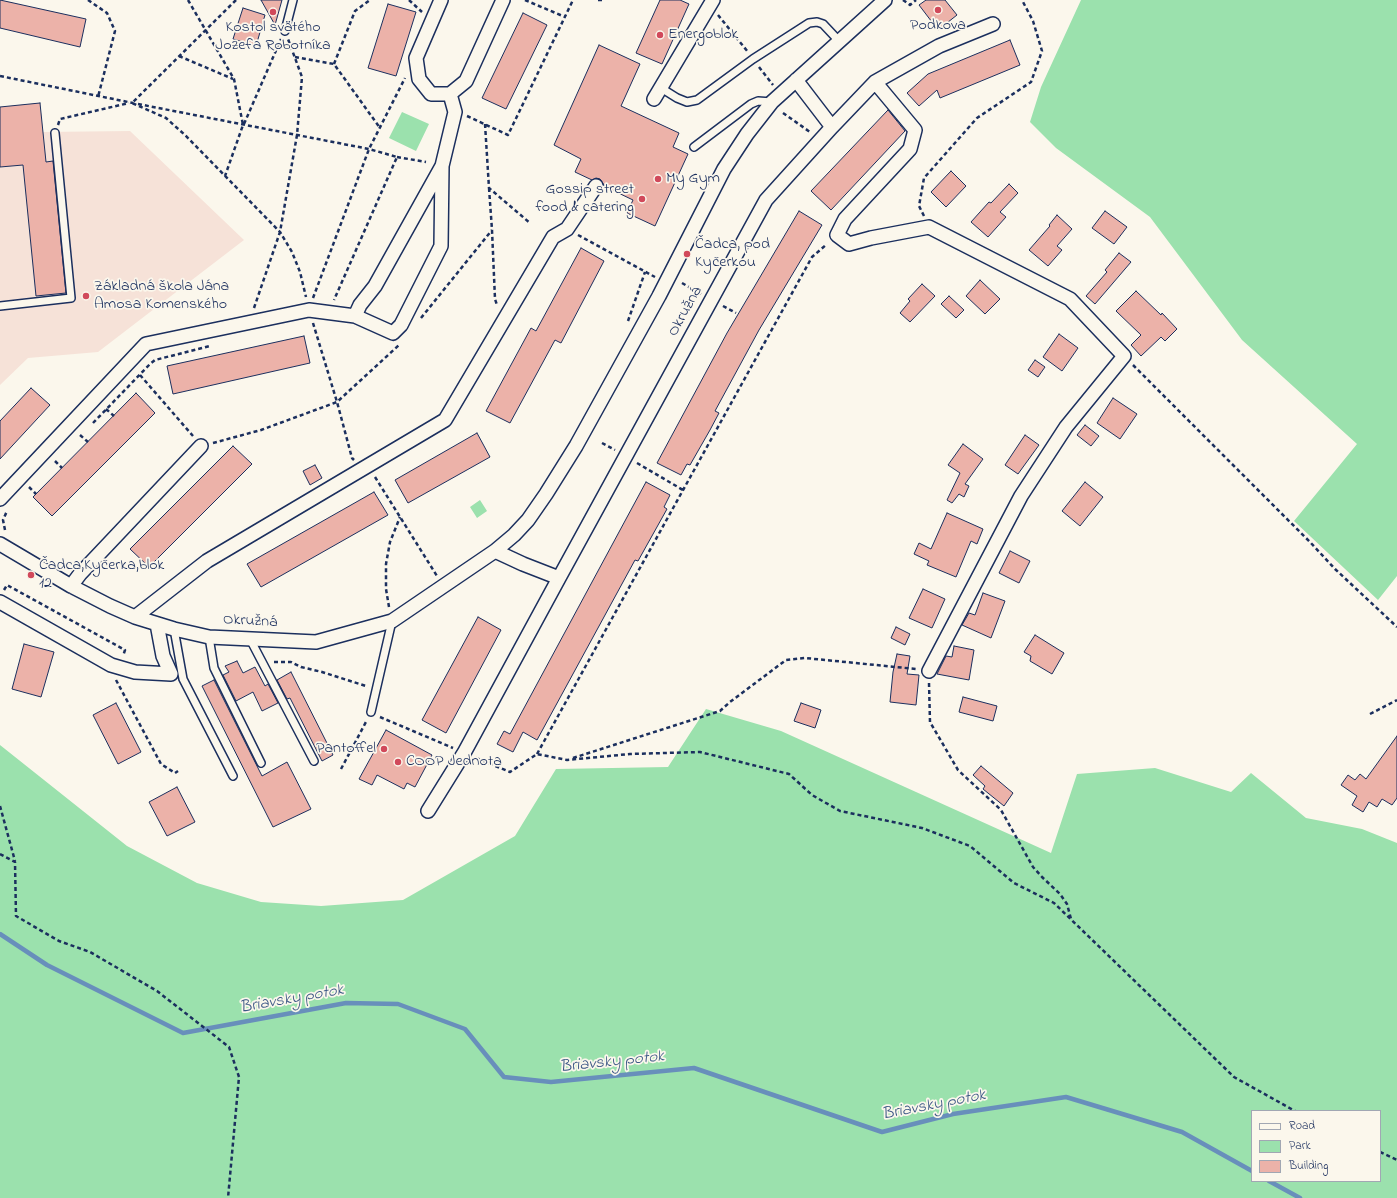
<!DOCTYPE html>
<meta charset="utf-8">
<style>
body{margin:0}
#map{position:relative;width:1397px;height:1198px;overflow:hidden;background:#fbf7ec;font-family:"Indie Flower",sans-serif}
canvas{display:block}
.legend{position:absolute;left:1251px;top:1110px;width:130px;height:72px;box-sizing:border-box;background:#fbf7ec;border:1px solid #a1a7b3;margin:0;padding:5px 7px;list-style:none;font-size:12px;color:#1b2f5e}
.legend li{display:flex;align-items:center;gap:8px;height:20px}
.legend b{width:20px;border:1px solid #a1a7b3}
</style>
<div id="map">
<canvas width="1397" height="1198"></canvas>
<ul class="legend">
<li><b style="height:5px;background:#fbf7ec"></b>Road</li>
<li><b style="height:11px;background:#9be1ad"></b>Park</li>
<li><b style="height:11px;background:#ecb2a9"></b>Building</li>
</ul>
</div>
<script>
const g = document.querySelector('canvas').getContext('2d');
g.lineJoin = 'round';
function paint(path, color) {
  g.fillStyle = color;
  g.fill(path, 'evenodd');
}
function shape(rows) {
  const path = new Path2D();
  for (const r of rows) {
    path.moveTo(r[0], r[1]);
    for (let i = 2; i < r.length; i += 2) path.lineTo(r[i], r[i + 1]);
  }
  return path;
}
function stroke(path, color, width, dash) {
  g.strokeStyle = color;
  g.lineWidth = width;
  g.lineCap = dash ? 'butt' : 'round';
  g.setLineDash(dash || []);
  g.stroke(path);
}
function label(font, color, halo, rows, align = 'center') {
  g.font = font + ' "Indie Flower",sans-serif';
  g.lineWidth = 3.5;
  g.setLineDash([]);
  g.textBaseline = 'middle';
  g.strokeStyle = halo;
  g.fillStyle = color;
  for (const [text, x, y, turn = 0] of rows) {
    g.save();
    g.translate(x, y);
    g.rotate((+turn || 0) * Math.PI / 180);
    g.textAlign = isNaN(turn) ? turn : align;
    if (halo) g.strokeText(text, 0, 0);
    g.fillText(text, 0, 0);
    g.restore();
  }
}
const built = shape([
 [40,103,43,132,130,131,244,240,98,352,28,358,0,385,0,107]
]);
const green = shape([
 [1081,0,1397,0,1397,576,1378,600,1294,521,1357,444,1242,340,1150,217,1056,148,1030,122,1041,87],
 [402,112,429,124,416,151,389,138],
 [480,500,487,511,477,518,470,507],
 [706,709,781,731,1051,853,1077,774,1155,768,1231,792,1251,773,1306,818,1362,829,1397,843,1397,1198,0,1198,0,745,127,846,197,883,261,902,321,906,403,900,515,836,556,769,668,767],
 [1252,1111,1380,1111,1380,1181,1252,1181]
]);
const stream = shape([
 [0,934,47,965,183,1033,346,1003,398,1004,465,1029,504,1077,551,1082,694,1068,882,1132,953,1114,1066,1097,1182,1132,1252,1171],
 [1269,1181,1300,1198]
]);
const building = shape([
 [0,0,86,19,80,47,0,28,0,0],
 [261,0,282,0,275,25,261,0],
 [660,0,680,0,689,4,662,64,636,53,660,0],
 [926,0,945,0,957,15,938,30,919,5,926,0],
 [388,4,416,12,396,76,368,68,388,4],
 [243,8,265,15,256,46,233,39,243,8],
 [523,13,547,25,506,109,482,98,523,13],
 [1010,40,1020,65,940,98,937,90,919,106,907,93,928,74,1010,40],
 [599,45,640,64,621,106,679,133,673,147,688,154,655,226,627,213,633,200,610,189,610,188,604,185,600,179,596,178,592,180,575,172,581,159,554,145,599,45],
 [40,103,46,162,53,161,66,293,36,296,23,165,0,167,0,107,40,103],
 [888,110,905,131,831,210,811,191,888,110],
 [951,171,966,186,946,207,931,192,951,171],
 [1009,184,1018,193,1000,212,1006,217,988,237,971,222,989,202,991,203,1009,184],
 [799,211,822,225,759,330,715,411,719,413,710,430,690,465,687,464,681,475,657,463,727,333,799,211],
 [1105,211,1127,227,1114,244,1092,228,1105,211],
 [1057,215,1072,229,1057,246,1062,250,1048,266,1029,250,1050,226,1049,225,1057,215],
 [581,248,604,261,561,343,555,340,510,423,486,411,531,328,536,331,581,248],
 [1119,253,1131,262,1095,304,1086,296,1107,272,1105,270,1119,253],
 [980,280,1000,299,985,314,966,296,980,280],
 [922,284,935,296,910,322,900,313,910,301,908,299,922,284],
 [1136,291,1161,315,1162,313,1177,329,1165,341,1161,337,1141,356,1131,345,1141,335,1116,311,1136,291],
 [949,296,964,310,956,318,941,304,949,296],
 [1059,334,1078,348,1062,371,1043,357,1059,334],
 [304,336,310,363,173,394,167,366,304,336],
 [1035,360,1045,367,1038,377,1028,370,1035,360],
 [31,388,50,405,0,459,0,421,31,388],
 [136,393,155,413,52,516,33,497,136,393],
 [1113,398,1137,414,1120,439,1097,423,1113,398],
 [1085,425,1099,436,1091,446,1077,435,1085,425],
 [477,433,490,457,408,503,395,480,477,433],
 [1025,435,1039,445,1018,474,1005,465,1025,435],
 [963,444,983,459,965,484,969,486,964,497,959,494,952,503,947,500,960,473,948,465,963,444],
 [233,446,252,464,149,567,130,549,233,446],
 [315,465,322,478,310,485,303,471,315,465],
 [646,482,670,495,664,507,667,509,638,561,635,560,537,740,523,732,513,752,497,744,504,731,510,734,646,482],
 [1085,482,1103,497,1080,526,1062,511,1085,482],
 [374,492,388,515,261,587,247,564,374,492],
 [947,513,983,529,977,544,971,541,956,577,927,565,929,561,914,554,919,543,931,549,947,513],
 [1010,551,1030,561,1019,583,999,573,1010,551],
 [923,589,945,599,932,628,909,618,923,589],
 [983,593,1005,601,991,638,962,625,969,613,975,615,983,593],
 [478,617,501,630,446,733,422,720,478,617],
 [896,627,910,634,905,645,891,638,896,627],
 [1035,635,1064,653,1052,674,1030,661,1031,656,1024,652,1035,635],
 [24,644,54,652,41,697,12,689,24,644],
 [954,646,974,650,969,680,937,674,946,656,952,657,954,646],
 [897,654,910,656,907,674,919,675,916,705,890,702,893,672,897,654],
 [237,661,243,673,255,667,265,686,268,684,278,703,262,711,253,692,236,701,223,675,229,672,225,666,237,661],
 [291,672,333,755,322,761,290,698,287,699,277,680,291,672],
 [214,680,262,776,287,762,311,809,273,827,202,686,214,680],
 [963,697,997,706,993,721,959,712,963,697],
 [116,703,141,752,118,764,93,715,116,703],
 [801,703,821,710,815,728,794,721,801,703],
 [386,730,432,755,415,787,407,783,404,789,377,775,372,785,359,779,386,730],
 [1397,736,1397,798,1392,805,1382,799,1377,807,1369,802,1363,812,1352,805,1357,796,1341,785,1348,775,1355,780,1360,774,1366,779,1397,736],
 [981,766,1013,793,1004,806,983,789,985,786,973,775,981,766],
 [177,787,195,822,167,836,149,802,177,787]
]);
const path = shape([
 [88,0,107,13,115,31,98,97],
 [188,0,234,79,243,125,225,176],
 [236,0,132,103,166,118,185,135,280,232,292,252,300,272,306,297],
 [409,0,422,12],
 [525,0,565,17],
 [598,0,602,0],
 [903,0,910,5,916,0],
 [718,15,748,52],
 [179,56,233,79],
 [295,57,334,64,380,128],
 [334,64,355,11,370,0],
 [759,67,773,85],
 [0,76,133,103],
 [138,104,369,149,397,157,334,300],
 [783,113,810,132],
 [467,116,508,135,573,0],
 [244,124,281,39],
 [485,124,489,188,530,223],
 [58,125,60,119,129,103],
 [397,157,426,162],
 [489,188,492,230,495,299,497,305],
 [924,216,919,206,924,178,977,118,1031,82,1042,51,1033,21,1022,0],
 [578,235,655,277],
 [682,283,701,294],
 [313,298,369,149,405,78],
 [723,306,736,313],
 [254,308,280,232,297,135,302,77,288,39],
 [421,318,492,230],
 [628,321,645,272],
 [313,323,337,402,352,458,354,460],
 [1133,365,1310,542,1335,569,1397,627],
 [140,375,193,436],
 [106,409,114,416],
 [93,423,150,364,155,360,210,346],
 [80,435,88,442],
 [213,443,261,430,337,402,399,345],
 [602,443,615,450],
 [55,461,62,468],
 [637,463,683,490],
 [375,477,437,576],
 [29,487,36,494],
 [5,530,3,520,7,511],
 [4,590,7,585,125,650,123,656],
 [389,607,386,589,386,564,390,542,400,517],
 [274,662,291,662,301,667,322,672,366,686],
 [116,680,161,764,175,773,178,771],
 [929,683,930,722,958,770,1001,810,1033,867,1042,877,1060,894,1067,904,1071,919],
 [1370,714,1397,700],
 [380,717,453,748],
 [537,754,812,257,827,244],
 [476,758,510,772,537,754,567,760,630,754,700,752,789,774,812,795,840,811,922,828,970,846,1014,883,1054,903,1234,1077,1295,1111],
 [573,758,720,711,730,702,786,660,805,658,916,669],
 [341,769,367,720],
 [0,806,15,861],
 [0,854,15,862,16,916,59,941,90,952,157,991,229,1047,239,1077,228,1198],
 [1380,1152,1397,1160]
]);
const service = shape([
 [285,31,293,0],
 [661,88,677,98,687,102,697,100,753,59,809,23,817,22,823,24,839,41],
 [694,147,751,104,758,101,772,102],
 [0,306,71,298,55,133],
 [174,629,183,679,233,776],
 [209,637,214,668,261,763],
 [250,639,314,761],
 [371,712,392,621]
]);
const minor = shape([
 [441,0,416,58,419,79,431,94,450,94,466,81,503,0],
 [875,82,915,130,910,149,845,219,837,235,849,244,871,238,929,227,1070,299,1124,356,1066,427,1021,496,929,671],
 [654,99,713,0],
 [832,127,875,82,939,46,993,24],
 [355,316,360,305,375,286,442,166,455,112,450,94],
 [0,499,146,344,309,310,355,316,393,333,401,325,441,246,442,166],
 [0,544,71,586,110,606,135,617,174,629,209,637,316,642,392,621,495,551,514,535,528,520,546,494,576,446,659,296,724,169,747,134,772,102,885,0],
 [559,578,766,200,832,127,796,80],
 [71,586,80,574,201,446],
 [0,602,111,665,135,672,171,674,163,656,157,624],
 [135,617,207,561,445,420,553,237,567,229,596,186],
 [428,811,464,753,559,578,523,564,495,551]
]);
const markers = [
 [938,10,4,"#d1495b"],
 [273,12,4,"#d1495b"],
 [660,35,4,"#d1495b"],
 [658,179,4,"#d1495b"],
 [642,199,4,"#d1495b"],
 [687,254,4,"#d1495b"],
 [86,296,4,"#d1495b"],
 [31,575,4,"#d1495b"],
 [384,749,4,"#d1495b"],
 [398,762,4,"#d1495b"]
];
const poiNames = [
 ["Podkova",938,26,"center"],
 ["Kostol svätého",273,28,"center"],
 ["Jozefa Robotníka",273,46,"center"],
 ["Energoblok",668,35],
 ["My Gym",666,179],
 ["Gossip street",634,190,"right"],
 ["food & catering",634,208,"right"],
 ["Čadca, pod",695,245],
 ["Kyčerkou",695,263],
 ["Základná škola Jána",94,287],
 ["Amosa Komenského",94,305],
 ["Čadca,Kyčerka,blok",39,566],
 ["12",39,584],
 ["Pantoffel",376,749,"right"],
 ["COOP Jednota",406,762]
];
const streetNames = [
 ["Okružná",686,312,-61],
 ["Okružná",250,622,3]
];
const waterNames = [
 ["Briavsky potok",292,1000,-10],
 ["Briavsky potok",612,1063,-6],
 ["Briavsky potok",934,1106,-11]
];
paint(built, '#f6e2d8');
paint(green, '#9be1ad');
stroke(stream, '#688fbb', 4.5);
paint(building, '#ecb2a9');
stroke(building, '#1b2f5e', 1);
stroke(service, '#1b2f5e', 10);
stroke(minor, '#1b2f5e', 16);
stroke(path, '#1b2f5e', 2.5, [4, 3]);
stroke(service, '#fbf7ec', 7);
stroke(minor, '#fbf7ec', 13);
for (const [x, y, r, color] of markers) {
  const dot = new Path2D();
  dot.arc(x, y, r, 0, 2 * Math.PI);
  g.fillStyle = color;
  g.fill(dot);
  stroke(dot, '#fbf7ec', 1.5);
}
label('16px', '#1b2f5e', '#fbf7ec', poiNames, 'left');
label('16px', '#1b2f5e', '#fbf7ec', streetNames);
label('italic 17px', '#3b5785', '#fbf7ec', waterNames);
</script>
